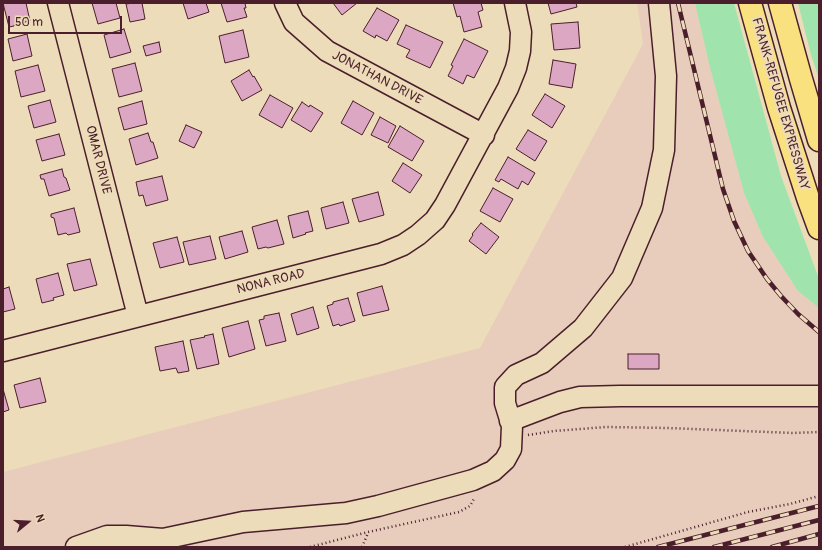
<!DOCTYPE html>
<style>
body{margin:0}
#map{position:relative;width:822px;height:550px;overflow:hidden;background:#eddcb9;font-family:Pangolin,sans-serif}
canvas{display:block}
.frame{position:absolute;inset:0;border:4px solid #4a1f2b;pointer-events:none}
.north{position:absolute;left:8px;top:502px;width:40px;height:40px;-webkit-text-stroke:3px #eddcb9;paint-order:stroke;rotate:72deg;font-size:11px;font-weight:700;line-height:16px;text-align:center;color:#4a1f2b}
.north::after{content:'';display:block;margin:auto;width:14px;height:18px;background:#4a1f2b;clip-path:polygon(50% 0,100% 100%,50% 72%,0 100%)}
.scale{position:absolute;left:8px;top:16px;width:114px;height:18px;box-sizing:border-box;border:2px solid #4a1f2b;border-top:0;padding-left:5px;font-size:12px;line-height:14px;white-space:nowrap;color:#4a1f2b;-webkit-text-stroke:3px #eddcb9;paint-order:stroke}
</style>
<div id="map">
<canvas width="822" height="550"></canvas>
<div class="frame"></div>
<div class="north">N</div>
<div class="scale">50 m</div>
</div>
<script>
const g = document.querySelector('canvas').getContext('2d');
g.lineJoin = 'round';
function paint(path, color) {
  g.fillStyle = color;
  g.fill(path, 'evenodd');
}
function shape(rows) {
  const path = new Path2D();
  for (const r of rows) {
    path.moveTo(r[0], r[1]);
    for (let i = 2; i < r.length; i += 2) path.lineTo(r[i], r[i + 1]);
  }
  return path;
}
function stroke(path, color, width, dash) {
  g.strokeStyle = color;
  g.lineWidth = width;
  g.lineCap = dash ? 'butt' : 'round';
  g.setLineDash(dash || []);
  g.stroke(path);
}
function label(font, color, halo, rows, align = 'center') {
  g.font = font + ' Pangolin,sans-serif';
  g.lineWidth = 4;
  g.setLineDash([]);
  g.textBaseline = 'middle';
  g.strokeStyle = halo;
  g.fillStyle = color;
  for (const [text, x, y, turn = 0] of rows) {
    g.save();
    g.translate(x, y);
    g.rotate((+turn || 0) * Math.PI / 180);
    g.textAlign = isNaN(turn) ? turn : align;
    if (halo) g.strokeText(text, 0, 0);
    g.fillText(text, 0, 0);
    g.restore();
  }
}
const built = shape([
 [637,3,695,3,710,68,744,193,763,237,798,291,819,308,819,547,3,547,3,472,480,348,643,44]
]);
const green = shape([
 [695,3,734,3,781,176,819,279,819,308,798,291,763,237,744,193,710,68],
 [798,3,819,3,819,79,811,55]
]);
const building = shape([
 [3,3,26,3,30,21,15,24,14,26,9,27,3,3],
 [92,3,116,3,120,18,98,24,92,3],
 [133,3,142,3,145,19,130,22,126,4,133,3],
 [183,3,206,3,209,12,188,19,183,3],
 [221,3,245,3,246,8,244,8,247,17,227,22,221,3],
 [333,3,357,3,342,15,333,3],
 [453,3,481,3,483,10,478,12,482,27,464,32,460,16,457,17,453,3],
 [548,3,576,3,577,7,551,14,548,3],
 [377,8,399,20,387,41,376,35,375,38,363,31,377,8],
 [578,22,580,48,554,50,551,24,578,22],
 [406,25,443,42,430,68,406,57,410,50,397,44,406,25],
 [124,29,131,52,110,58,104,35,124,29],
 [243,30,249,57,225,63,219,36,243,30],
 [27,34,32,56,13,61,8,39,27,34],
 [464,39,488,51,474,78,467,75,463,84,448,76,453,66,451,65,464,39],
 [159,42,161,52,146,56,143,46,159,42],
 [553,60,576,64,572,88,549,84,553,60],
 [135,63,142,91,119,97,112,69,135,63],
 [38,65,45,91,21,97,15,71,38,65],
 [249,70,253,77,254,76,262,90,242,101,231,81,249,70],
 [545,94,565,106,552,128,532,115,545,94],
 [270,95,293,108,282,128,259,115,270,95],
 [50,100,56,122,34,128,28,106,50,100],
 [142,101,147,124,124,130,118,108,142,101],
 [353,101,374,113,362,135,341,123,353,101],
 [302,102,309,107,310,105,323,113,311,132,291,120,302,102],
 [380,117,396,126,388,143,371,135,380,117],
 [186,125,202,132,194,148,179,141,186,125],
 [400,126,424,141,412,161,388,147,400,126],
 [528,130,547,141,535,161,516,149,528,130],
 [148,133,151,142,153,142,158,158,136,165,129,139,148,133],
 [59,134,65,155,42,161,36,140,59,134],
 [508,157,535,173,528,185,522,181,518,189,501,179,499,182,495,180,508,157],
 [403,163,422,175,410,193,392,181,403,163],
 [62,169,64,177,66,178,70,190,49,196,44,179,41,179,40,175,62,169],
 [162,176,168,200,146,206,143,195,139,196,136,182,162,176],
 [493,188,513,199,500,222,480,211,493,188],
 [378,192,384,215,359,222,352,199,378,192],
 [343,202,349,223,326,229,321,208,343,202],
 [74,208,80,232,68,235,66,233,58,235,54,218,51,217,51,214,74,208],
 [308,211,313,231,305,233,306,234,293,238,288,216,308,211],
 [277,220,284,244,268,248,266,247,258,249,252,227,277,220],
 [481,223,499,237,486,254,469,241,473,235,472,234,481,223],
 [242,231,248,252,225,259,219,237,242,231],
 [210,236,216,259,189,265,183,242,210,236],
 [177,237,184,262,160,268,153,243,177,237],
 [90,259,97,285,74,291,67,264,90,259],
 [58,273,64,295,53,298,54,300,42,303,36,279,58,273],
 [382,286,389,310,363,316,357,293,382,286],
 [9,287,15,309,3,312,3,289,9,287],
 [348,298,355,321,340,326,339,324,333,326,327,306,333,304,333,302,348,298],
 [313,307,319,328,297,335,291,314,313,307],
 [279,313,286,341,266,346,259,320,264,319,264,316,279,313],
 [248,321,255,349,229,357,222,328,248,321],
 [213,334,219,364,197,369,190,340,205,337,204,336,213,334],
 [183,341,189,371,178,373,176,368,160,371,155,347,183,341],
 [628,354,659,354,659,369,628,369,628,354],
 [40,378,46,402,20,408,14,385,40,378],
 [3,389,9,410,3,412,3,389]
]);
const path = shape([
 [528,435,554,431,606,427,668,428,793,433,819,432],
 [310,547,368,532,459,512,470,506,475,497],
 [362,547,368,533],
 [625,547,748,512,790,504,819,496]
]);
const minor = shape([
 [58,3,138,316],
 [285,3,294,22,327,51,484,135],
 [3,351,381,254,403,245,418,235,435,220,445,205,508,88,516,68,520,51,521,32,515,3],
 [510,421,560,402,580,397,620,396,819,396],
 [76,547,107,536,126,536,163,539,243,522,346,513,378,506,473,480,493,471,505,460,511,449,512,426,505,403,505,387,516,375,542,363,583,328,622,278,652,208,664,150,666,76,659,3]
]);
const highway = shape([
 [750,3,779,108,808,198,819,228],
 [780,3,801,79,819,140]
]);
const rail = shape([
 [678,3,723,189,734,221,748,251,767,279,781,296,798,314,819,332],
 [658,547,819,506],
 [714,547,819,520],
 [772,547,819,534]
]);
const streetNames = [
 ["JONATHAN DRIVE",377,78,28],
 ["FRANK-REFUGEE EXPRESSWAY",780,104,74],
 ["OMAR DRIVE",98,160,76],
 ["NONA ROAD",271,282,-14]
];
paint(built, '#e8ccbc');
paint(green, '#a1e3ad');
paint(building, '#dba7c2');
stroke(building, '#4a1f2b', 1);
stroke(minor, '#4a1f2b', 23);
stroke(highway, '#4a1f2b', 25);
stroke(path, '#4a1f2b', 2.5, [1, 3]);
stroke(minor, '#eddcb9', 20);
stroke(highway, '#fae180', 22);
stroke(rail, '#4a1f2b', 4.5);
stroke(rail, '#eddcb9', 3, [9]);
label('13px', '#4a1f2b', '#eddcb9', streetNames);
</script>
